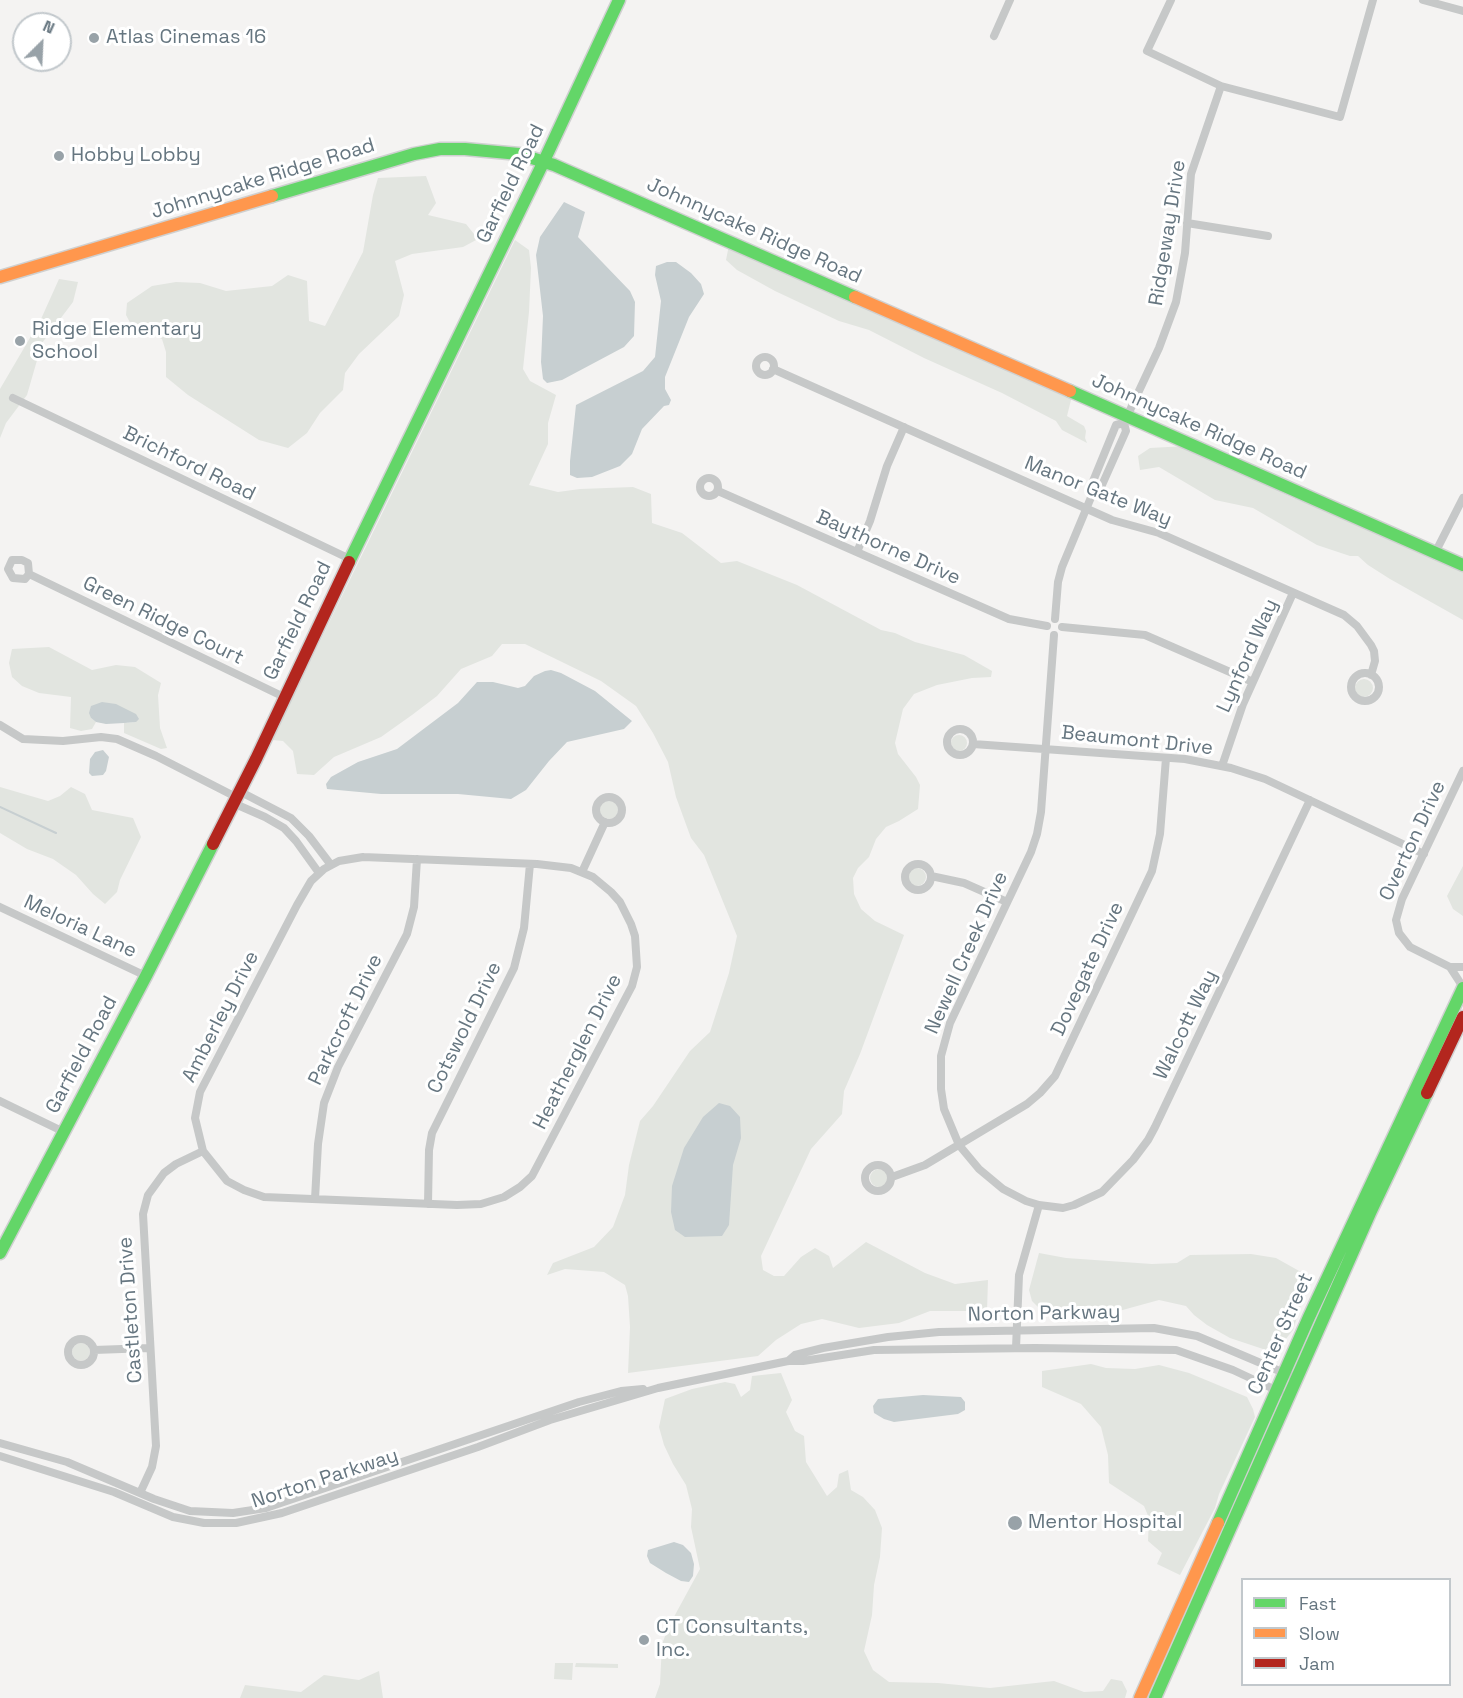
<!DOCTYPE html>
<style>
body{margin:0}
#map{position:relative;width:1463px;height:1698px;overflow:hidden;background:#f4f3f2;font-family:"Space Grotesk",sans-serif}
canvas{display:block}
.legend{position:absolute;left:1241px;top:1578px;width:210px;height:108px;box-sizing:border-box;background:#fff;border:2px solid #c2c8cc;margin:0;padding:8px 10px;list-style:none;font-size:18px;color:#667680}
.legend li{display:flex;align-items:center;gap:12px;height:30px}
.legend b{width:30px;border:2px solid #c2c8cc}
.north{position:absolute;left:12px;top:12px;width:60px;height:60px;box-sizing:border-box;background:#fff;border:2px solid #c2c8cc;border-radius:50%;rotate:24deg;font-size:16px;font-weight:700;line-height:24px;text-align:center;color:#667680}
.north::after{content:'';display:block;margin:auto;width:21px;height:27px;background:#98a2a8;clip-path:polygon(50% 0,100% 100%,50% 72%,0 100%)}
</style>
<div id="map">
<canvas width="1463" height="1698"></canvas>
<ul class="legend">
<li><b style="height:8px;background:#63d668"></b>Fast</li>
<li><b style="height:8px;background:#ff974d"></b>Slow</li>
<li><b style="height:8px;background:#b3261e"></b>Jam</li>
</ul>
<div class="north">N</div>
</div>
<script>
const g = document.querySelector('canvas').getContext('2d');
g.lineJoin = 'round';
function paint(path, color) {
  g.fillStyle = color;
  g.fill(path, 'evenodd');
}
function shape(rows) {
  const path = new Path2D();
  for (const r of rows) {
    if (r.length === 3) {
      path.moveTo(r[0] + r[2], r[1]);
      path.arc(r[0], r[1], r[2], 0, 2 * Math.PI);
      continue;
    }
    path.moveTo(r[0], r[1]);
    for (let i = 2; i < r.length; i += 2) path.lineTo(r[i], r[i + 1]);
  }
  return path;
}
function stroke(path, color, width, dash) {
  g.strokeStyle = color;
  g.lineWidth = width;
  g.lineCap = dash ? 'butt' : 'round';
  g.setLineDash(dash || []);
  g.stroke(path);
}
function label(font, color, halo, rows, align = 'center') {
  g.font = font + ' "Space Grotesk",sans-serif';
  g.lineWidth = 6;
  g.setLineDash([]);
  g.textBaseline = 'middle';
  g.strokeStyle = halo;
  g.fillStyle = color;
  for (const [text, x, y, turn = 0] of rows) {
    g.save();
    g.translate(x, y);
    g.rotate((+turn || 0) * Math.PI / 180);
    g.textAlign = isNaN(turn) ? turn : align;
    if (halo) g.strokeText(text, 0, 0);
    g.fillText(text, 0, 0);
    g.restore();
  }
}
const green = shape([
 [426,176,436,203,428,215,466,224,478,239,463,247,412,254,395,261,404,295,399,316,359,354,345,373,343,390,320,413,307,433,288,448,259,440,188,395,166,377,166,352,162,339,148,332,134,330,126,315,127,303,152,286,176,282,200,283,226,291,272,286,288,275,307,281,309,321,325,326,363,252,373,195,378,178],
 [515,240,529,250,531,268,529,312,523,369,530,381,556,395,548,423,548,444,529,485,558,492,580,489,633,487,651,494,652,523,682,533,721,563,737,561,797,585,881,630,895,633,915,642,964,655,992,671,991,677,972,678,937,685,914,694,903,709,895,743,898,754,916,777,920,785,918,809,899,821,886,827,876,839,869,857,858,868,853,878,854,894,861,909,875,921,904,935,860,1054,844,1091,842,1114,811,1149,761,1256,763,1270,774,1276,784,1276,801,1257,815,1248,829,1256,833,1268,866,1242,925,1273,955,1284,988,1280,987,1311,930,1311,899,1323,859,1328,822,1319,801,1324,776,1340,758,1356,628,1373,630,1327,628,1296,625,1285,604,1272,565,1269,547,1275,553,1263,594,1247,613,1227,625,1195,629,1165,640,1121,653,1106,690,1051,710,1032,729,973,737,936,704,855,691,838,676,797,668,762,653,733,636,706,601,681,525,644,502,644,492,656,461,669,437,696,412,715,381,737,334,757,314,775,297,774,293,751,283,741,272,740],
 [729,245,1072,396,1067,416,1084,426,1086,431,1085,438,1087,443,1062,430,1056,421,1002,393,924,358,869,330,839,321,775,291,737,270,726,260],
 [59,279,78,282,73,302,42,343,27,395,6,423,0,438,0,389,41,319],
 [1186,446,1293,498,1340,516,1463,572,1463,620,1390,579,1368,565,1358,556,1350,556,1317,545,1253,508,1215,500,1159,467,1140,470,1138,456,1150,448],
 [49,647,92,670,116,665,135,667,161,683,158,695,160,728,167,748,161,749,124,733,124,723,136,722,91,718,96,722,92,729,81,731,70,728,71,697,39,693,22,686,12,677,9,663,12,649],
 [1364,688,9],
 [959,743,8],
 [0,787,48,801,60,796,71,787,85,794,92,810,133,818,141,837,120,880,117,892,105,904,93,894,76,875,53,859,27,849,0,833],
 [609,809,10],
 [1463,866,1463,916,1453,909,1447,896],
 [917,877,9],
 [879,1178,9],
 [1039,1253,1066,1258,1152,1264,1177,1263,1190,1255,1251,1254,1276,1258,1301,1272,1310,1288,1302,1301,1293,1330,1285,1340,1269,1351,1230,1338,1207,1325,1194,1315,1186,1306,1159,1300,1108,1314,1060,1309,1041,1310,1032,1301,1029,1290],
 [81,1352,9],
 [1091,1364,1106,1368,1135,1369,1159,1365,1189,1373,1247,1397,1253,1409,1255,1417,1219,1494,1215,1508,1180,1575,1157,1564,1162,1553,1148,1541,1149,1518,1144,1506,1109,1483,1108,1455,1101,1427,1081,1404,1042,1387,1042,1371],
 [781,1373,792,1400,786,1412,795,1431,804,1436,806,1462,827,1496,837,1487,839,1474,848,1470,851,1490,863,1497,875,1510,882,1528,880,1557,874,1585,872,1615,864,1651,873,1670,889,1682,938,1683,990,1688,1054,1681,1084,1692,1103,1691,1111,1679,1122,1681,1127,1691,1125,1698,655,1698,660,1684,662,1644,669,1626,700,1569,691,1527,692,1509,686,1485,673,1464,664,1445,659,1427,665,1399,692,1389,725,1382,735,1384,741,1397,750,1390,752,1376],
 [555,1663,573,1663,572,1680,554,1679],
 [576,1663,618,1664,618,1668,575,1667],
 [379,1671,383,1698,240,1698,245,1685,301,1692,324,1675,359,1680]
]);
const water = shape([
 [564,202,585,212,578,237,630,291,635,302,634,336,624,347,562,380,547,383,543,379,541,362,543,316,536,255,540,237],
 [667,262,676,262,691,273,701,284,704,294,689,317,665,377,665,389,671,400,669,405,664,406,642,429,632,454,620,466,592,477,577,478,570,475,570,461,576,405,643,371,655,357,661,301,655,275,656,266],
 [551,670,561,673,595,691,632,721,624,729,567,742,549,761,526,790,511,799,458,794,381,794,327,789,326,784,331,777,358,762,397,749,458,703,477,682,493,682,518,688,525,686,534,676,545,671],
 [102,702,116,704,136,714,139,719,136,722,124,723,106,724,96,722,91,718,89,713,91,706],
 [103,750,109,757,106,771,103,775,92,776,89,773,90,759,95,752],
 [719,1103,730,1106,740,1117,741,1138,733,1165,729,1225,722,1236,685,1237,675,1230,671,1212,672,1186,684,1148,703,1117],
 [923,1395,961,1397,965,1402,965,1410,958,1414,894,1422,884,1419,874,1413,873,1406,878,1399],
 [674,1542,683,1545,691,1553,694,1564,693,1576,689,1582,681,1581,666,1573,650,1563,647,1556,648,1550]
]);
const stream = shape([
 [0,807,56,833]
]);
const street = shape([
 [1171,0,1147,51,1221,86,1340,117,1373,0],
 [1423,0,1463,11],
 [994,36,1010,0],
 [1187,223,1268,236],
 [765,366,9],
 [773,369,1112,520,1159,533,1344,615,1357,626,1371,645,1374,651,1375,661,1371,675],
 [13,398,350,559],
 [1124,423,1159,348,1176,302,1185,253,1191,174,1221,86],
 [709,487,9],
 [718,491,1009,619,1047,626],
 [857,552,870,521,887,466,904,427],
 [1435,553,1463,498],
 [29,574,25,579,13,578,8,569,12,560,22,560,28,563,29,574,284,697],
 [1055,619,1058,582,1062,567,1092,495,1098,494,1126,431,1124,423,1116,425,1089,491,1092,495],
 [1062,627,1145,635,1253,682],
 [1054,635,1041,812,1037,834,1031,852,950,1023,941,1056,941,1089,944,1109,959,1145,979,1169,1003,1189,1026,1201,1039,1205,1063,1208,1074,1205,1102,1192,1133,1160,1148,1140,1155,1127,1310,800],
 [1365,687,14],
 [0,725,23,739,63,741,101,737,117,739,156,756,236,797],
 [960,742,13],
 [973,744,1185,759,1231,768,1265,779,1424,854],
 [1222,766,1243,704,1293,593],
 [1463,771,1402,899,1396,920,1399,933,1410,947,1450,967,1463,967],
 [239,791,291,818,309,836,331,865],
 [609,810,13],
 [233,803,265,817,284,828,296,841,319,873],
 [363,857,537,864,571,868,593,877,611,892,620,902,631,924,635,936,637,967,632,986,532,1176,520,1187,504,1197,481,1204,457,1205,264,1197,244,1190,227,1181,203,1151,195,1118,200,1092,297,905,311,881,324,869,339,861,363,857],
 [918,877,13],
 [582,872,605,822],
 [931,876,964,883,1007,902],
 [0,907,146,976],
 [1450,967,1463,987],
 [0,1101,64,1132],
 [878,1178,13],
 [892,1177,925,1165,1027,1104,1040,1093,1055,1076,1152,871,1160,834,1166,758],
 [315,1199,318,1144,324,1103,338,1067,407,934,414,907,417,859],
 [428,1204,429,1150,432,1133,514,968,524,928,530,864],
 [81,1352,13],
 [1016,1348,1019,1275,1039,1205],
 [94,1350,150,1348],
 [788,1361,795,1355,823,1348,888,1337,939,1332,1154,1328,1197,1336,1296,1378],
 [0,1443,67,1462,154,1499,190,1511,233,1513,266,1508,579,1402,621,1391,643,1389],
 [0,1456,114,1492,173,1517,204,1523,236,1523,282,1513,478,1447,550,1420,658,1388,788,1361,803,1361,874,1350,1035,1348,1176,1350,1233,1370,1280,1392],
 [140,1493,152,1467,156,1446,143,1214,148,1195,164,1173,176,1164,203,1151]
]);
const fast = shape([
 [272,196,414,154,440,149,465,149,519,154,554,165,855,297],
 [1070,391,1463,565],
 [349,562,544,161,619,0],
 [0,1253,146,976,213,844],
 [1218,1523,1309,1317,1463,988],
 [1155,1698,1370,1213,1427,1093]
]);
const slow = shape([
 [0,277,272,196],
 [855,297,1070,391],
 [1140,1698,1218,1523]
]);
const jam = shape([
 [213,844,256,759,349,562],
 [1427,1093,1463,1017]
]);
const markers = [
 [94,38,6,"#98a2a8"],
 [59,156,6,"#98a2a8"],
 [20,341,6,"#98a2a8"],
 [1015,1523,8,"#98a2a8"],
 [644,1640,6,"#98a2a8"]
];
const poiNames = [
 ["Atlas Cinemas 16",106,38],
 ["Hobby Lobby",71,156],
 ["Ridge Elementary",32,330],
 ["School",32,353],
 ["Mentor Hospital",1028,1523],
 ["CT Consultants,",656,1628],
 ["Inc.",656,1651]
];
const streetNames = [
 ["Johnnycake Ridge Road",263,179,-17],
 ["Garfield Road",511,184,-64],
 ["Johnnycake Ridge Road",754,231,24],
 ["Ridgeway Drive",1168,233,-81],
 ["Johnnycake Ridge Road",1199,427,24],
 ["Brichford Road",189,464,26],
 ["Manor Gate Way",1098,492,22],
 ["Baythorne Drive",888,548,24],
 ["Green Ridge Court",163,621,26],
 ["Garfield Road",298,621,-64],
 ["Lynford Way",1248,656,-66],
 ["Beaumont Drive",1137,741,6],
 ["Overton Drive",1413,841,-65],
 ["Meloria Lane",80,927,25],
 ["Newell Creek Drive",967,953,-66],
 ["Dovegate Drive",1088,969,-65],
 ["Amberley Drive",221,1017,-63],
 ["Parkcroft Drive",346,1020,-64],
 ["Walcott Way",1186,1025,-64],
 ["Cotswold Drive",465,1028,-64],
 ["Heatherglen Drive",578,1052,-63],
 ["Garfield Road",82,1055,-62],
 ["Castleton Drive",131,1310,-94],
 ["Norton Parkway",1044,1314,-1],
 ["Center Street",1281,1334,-66],
 ["Norton Parkway",325,1479,-18]
];
paint(green, '#e2e5e0');
paint(water, '#c7cfd1');
stroke(stream, '#c7cfd1', 2);
stroke(fast, '#cfd0d0', 15);
stroke(slow, '#cfd0d0', 15);
stroke(jam, '#cfd0d0', 15);
stroke(street, '#c6c8c8', 8);
stroke(fast, '#63d668', 12);
stroke(slow, '#ff974d', 12);
stroke(jam, '#b3261e', 12);
for (const [x, y, r, color] of markers) {
  const dot = new Path2D();
  dot.arc(x, y, r, 0, 2 * Math.PI);
  g.fillStyle = color;
  g.fill(dot);
  stroke(dot, '#fff', 2);
}
label('20px', '#667680', '#fff', poiNames, 'left');
label('20px', '#667680', '#fff', streetNames);
</script>
